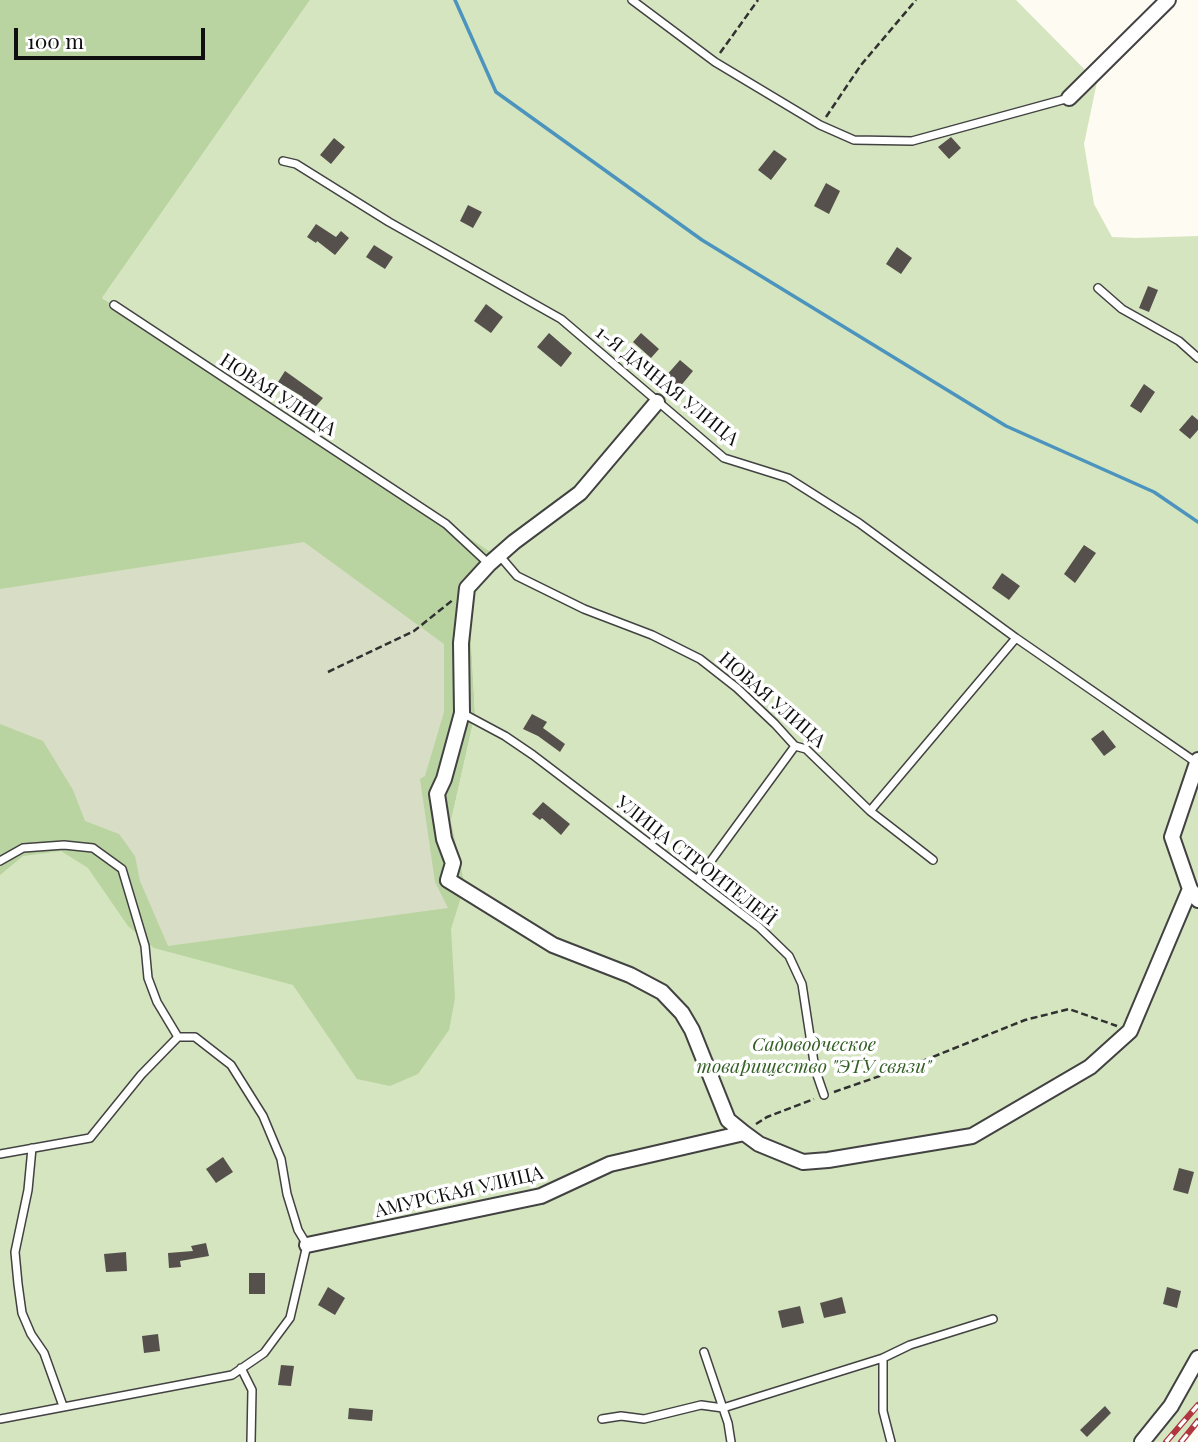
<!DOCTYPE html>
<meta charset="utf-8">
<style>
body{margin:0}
#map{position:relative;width:1198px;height:1442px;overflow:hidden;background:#fdfbf2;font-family:"Playfair Display",serif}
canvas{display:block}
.scale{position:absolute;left:14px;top:28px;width:191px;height:32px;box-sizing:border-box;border:4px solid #0f0f0f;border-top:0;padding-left:9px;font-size:21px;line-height:24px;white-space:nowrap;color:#0f0f0f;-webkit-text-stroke:5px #fff;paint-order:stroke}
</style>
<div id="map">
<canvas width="1198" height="1442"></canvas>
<div class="scale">100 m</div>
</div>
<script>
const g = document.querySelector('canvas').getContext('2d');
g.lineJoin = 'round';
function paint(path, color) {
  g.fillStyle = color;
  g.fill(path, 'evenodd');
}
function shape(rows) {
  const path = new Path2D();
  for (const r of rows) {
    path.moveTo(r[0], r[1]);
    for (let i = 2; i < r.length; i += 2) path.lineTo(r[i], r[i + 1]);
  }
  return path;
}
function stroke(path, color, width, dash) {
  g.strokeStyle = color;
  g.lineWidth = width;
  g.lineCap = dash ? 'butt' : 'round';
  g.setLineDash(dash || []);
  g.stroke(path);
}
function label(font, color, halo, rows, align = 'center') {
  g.font = font + ' "Playfair Display",serif';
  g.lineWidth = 7;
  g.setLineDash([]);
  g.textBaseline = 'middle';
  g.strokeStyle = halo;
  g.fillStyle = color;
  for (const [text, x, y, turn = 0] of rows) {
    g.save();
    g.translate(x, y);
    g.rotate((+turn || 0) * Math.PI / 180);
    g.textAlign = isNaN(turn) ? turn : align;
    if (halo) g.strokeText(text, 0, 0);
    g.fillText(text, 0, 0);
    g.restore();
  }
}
const green = shape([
 [310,0,1016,0,1097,82,1084,144,1094,204,1112,237,1136,238,1198,236,1198,1417,1179,1442,0,1442,0,797,465,891,451,821,475,714,469,603,491,552,102,298]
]);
const forest = shape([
 [0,0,310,0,102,298,491,552,469,604,475,714,451,821,466,891,461,897,451,929,455,998,449,1030,418,1074,390,1086,357,1079,293,985,154,948,128,926,88,868,61,851,23,856,0,875]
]);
const cemetery = shape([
 [304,542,444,644,444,712,425,776,420,779,435,882,448,908,168,946,140,881,135,856,119,834,85,821,73,790,43,741,0,724,0,589]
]);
const stream = shape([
 [455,0,496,92,702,240,1006,426,1154,492,1198,522]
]);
const building = shape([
 [951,137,961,148,949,159,938,147],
 [334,138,345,147,331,164,320,155],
 [774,150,787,159,771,180,758,170],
 [826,183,840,191,829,214,814,206],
 [468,205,482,212,473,228,460,221],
 [316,224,336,237,341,231,349,238,335,255,317,241,316,243,307,237],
 [374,245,393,257,385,269,366,257],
 [897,247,912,258,901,274,886,264],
 [1148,286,1158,290,1149,312,1139,308],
 [486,304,503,317,491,333,474,321],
 [549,333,572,353,561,367,537,347],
 [641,333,659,349,651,358,633,342],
 [680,360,693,371,679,388,665,377],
 [285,371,323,398,311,412,299,402,303,397,278,382],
 [1144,384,1155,392,1141,413,1130,406],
 [1192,415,1198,420,1198,430,1190,439,1179,430],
 [1084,545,1096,553,1075,583,1064,574],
 [1002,573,1020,586,1009,600,992,588],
 [532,714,547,722,543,728,565,744,560,752,538,736,523,729],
 [1103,730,1116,747,1104,756,1091,739],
 [543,802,570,824,561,835,542,818,540,820,532,814],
 [223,1157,233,1172,216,1183,206,1169],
 [1179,1168,1194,1172,1188,1194,1173,1190],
 [206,1243,209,1256,180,1261,181,1267,169,1268,168,1253,193,1251,191,1246],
 [126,1252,127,1271,106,1272,104,1254],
 [249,1273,265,1273,265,1294,249,1294],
 [328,1287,345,1298,335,1315,318,1305],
 [1167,1287,1181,1291,1177,1308,1163,1304],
 [842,1297,846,1313,824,1318,820,1303],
 [800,1306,804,1323,782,1328,778,1311],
 [158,1334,160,1351,144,1353,142,1336],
 [281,1365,294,1366,291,1386,278,1385],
 [1105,1406,1111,1413,1087,1437,1080,1430],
 [349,1408,373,1410,372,1421,348,1419]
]);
const path = shape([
 [720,53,758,0],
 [826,117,861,65,916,0],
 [328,672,414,631,454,599],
 [834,1092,920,1062,1025,1020,1069,1009,1117,1026],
 [756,1124,767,1117,814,1099]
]);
const service = shape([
 [632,0,715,62,820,125,854,140,912,141,1069,98],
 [283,161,296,164,389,222,561,319,724,458,788,478,859,523,1016,638,1197,763],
 [1098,288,1122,309,1179,341,1198,358],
 [114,305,446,524,489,564],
 [499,555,517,576,584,609,652,635,700,659,737,688,775,724,795,746,806,749,870,811,933,860],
 [462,713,505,736,533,755,759,927,789,956,802,984,815,1069,824,1095],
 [870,811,1016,638],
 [0,861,23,848,64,845,93,848,122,869,145,946,148,978,157,1002,178,1037],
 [697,880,795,746],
 [32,1148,28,1190,15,1252,18,1284,22,1313,31,1334,44,1353,63,1406],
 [0,1154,90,1138,141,1075,178,1037],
 [704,1352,728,1423,731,1442],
 [883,1358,883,1411,891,1442],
 [241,1368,252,1390,251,1442],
 [0,1419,232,1375,264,1353,290,1318,307,1245,298,1230,287,1194,281,1159,263,1116,231,1065,195,1037,178,1037],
 [602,1419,621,1416,644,1419,701,1405,723,1408,883,1358,910,1345,993,1319]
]);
const minor = shape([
 [1069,98,1168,0],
 [657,402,580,493,514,542,489,564,467,588,461,643,462,713,444,779,437,794,444,839,453,863,448,880,553,945,630,975,662,992,682,1013,692,1030,728,1120,744,1133],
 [1198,760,1172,837,1190,889,1198,900],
 [307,1245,541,1196,610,1164,744,1133,759,1144,803,1162,828,1160,972,1136,1090,1067,1130,1031,1190,889],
 [1142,1442,1171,1406,1198,1358]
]);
const rail = shape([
 [1166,1442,1198,1405],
 [1181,1442,1198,1421]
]);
const streetNames = [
 ["1-Я ДАЧНАЯ УЛИЦА",667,386,39],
 ["НОВАЯ УЛИЦА",278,395,33],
 ["НОВАЯ УЛИЦА",772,700,41],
 ["УЛИЦА СТРОИТЕЛЕЙ",696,861,38],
 ["АМУРСКАЯ УЛИЦА",459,1192,-13]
];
const parkNames = [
 ["Садоводческое",814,1045],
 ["товарищество \"ЭТУ связи\"",814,1067]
];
paint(green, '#d4e5bf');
paint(forest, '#b9d4a0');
paint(cemetery, '#d7dec5');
stroke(stream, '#4c94be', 3.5);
paint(building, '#56504c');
stroke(service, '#424242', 10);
stroke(minor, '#424242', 18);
stroke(path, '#313131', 2.5, [7, 3.5]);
stroke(service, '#fff', 7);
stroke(minor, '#fff', 14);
stroke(rail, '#b03640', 6);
stroke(rail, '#fff', 3.5, [10]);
label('19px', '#0f0f0f', '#fff', streetNames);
label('italic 19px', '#346026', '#fff', parkNames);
</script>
